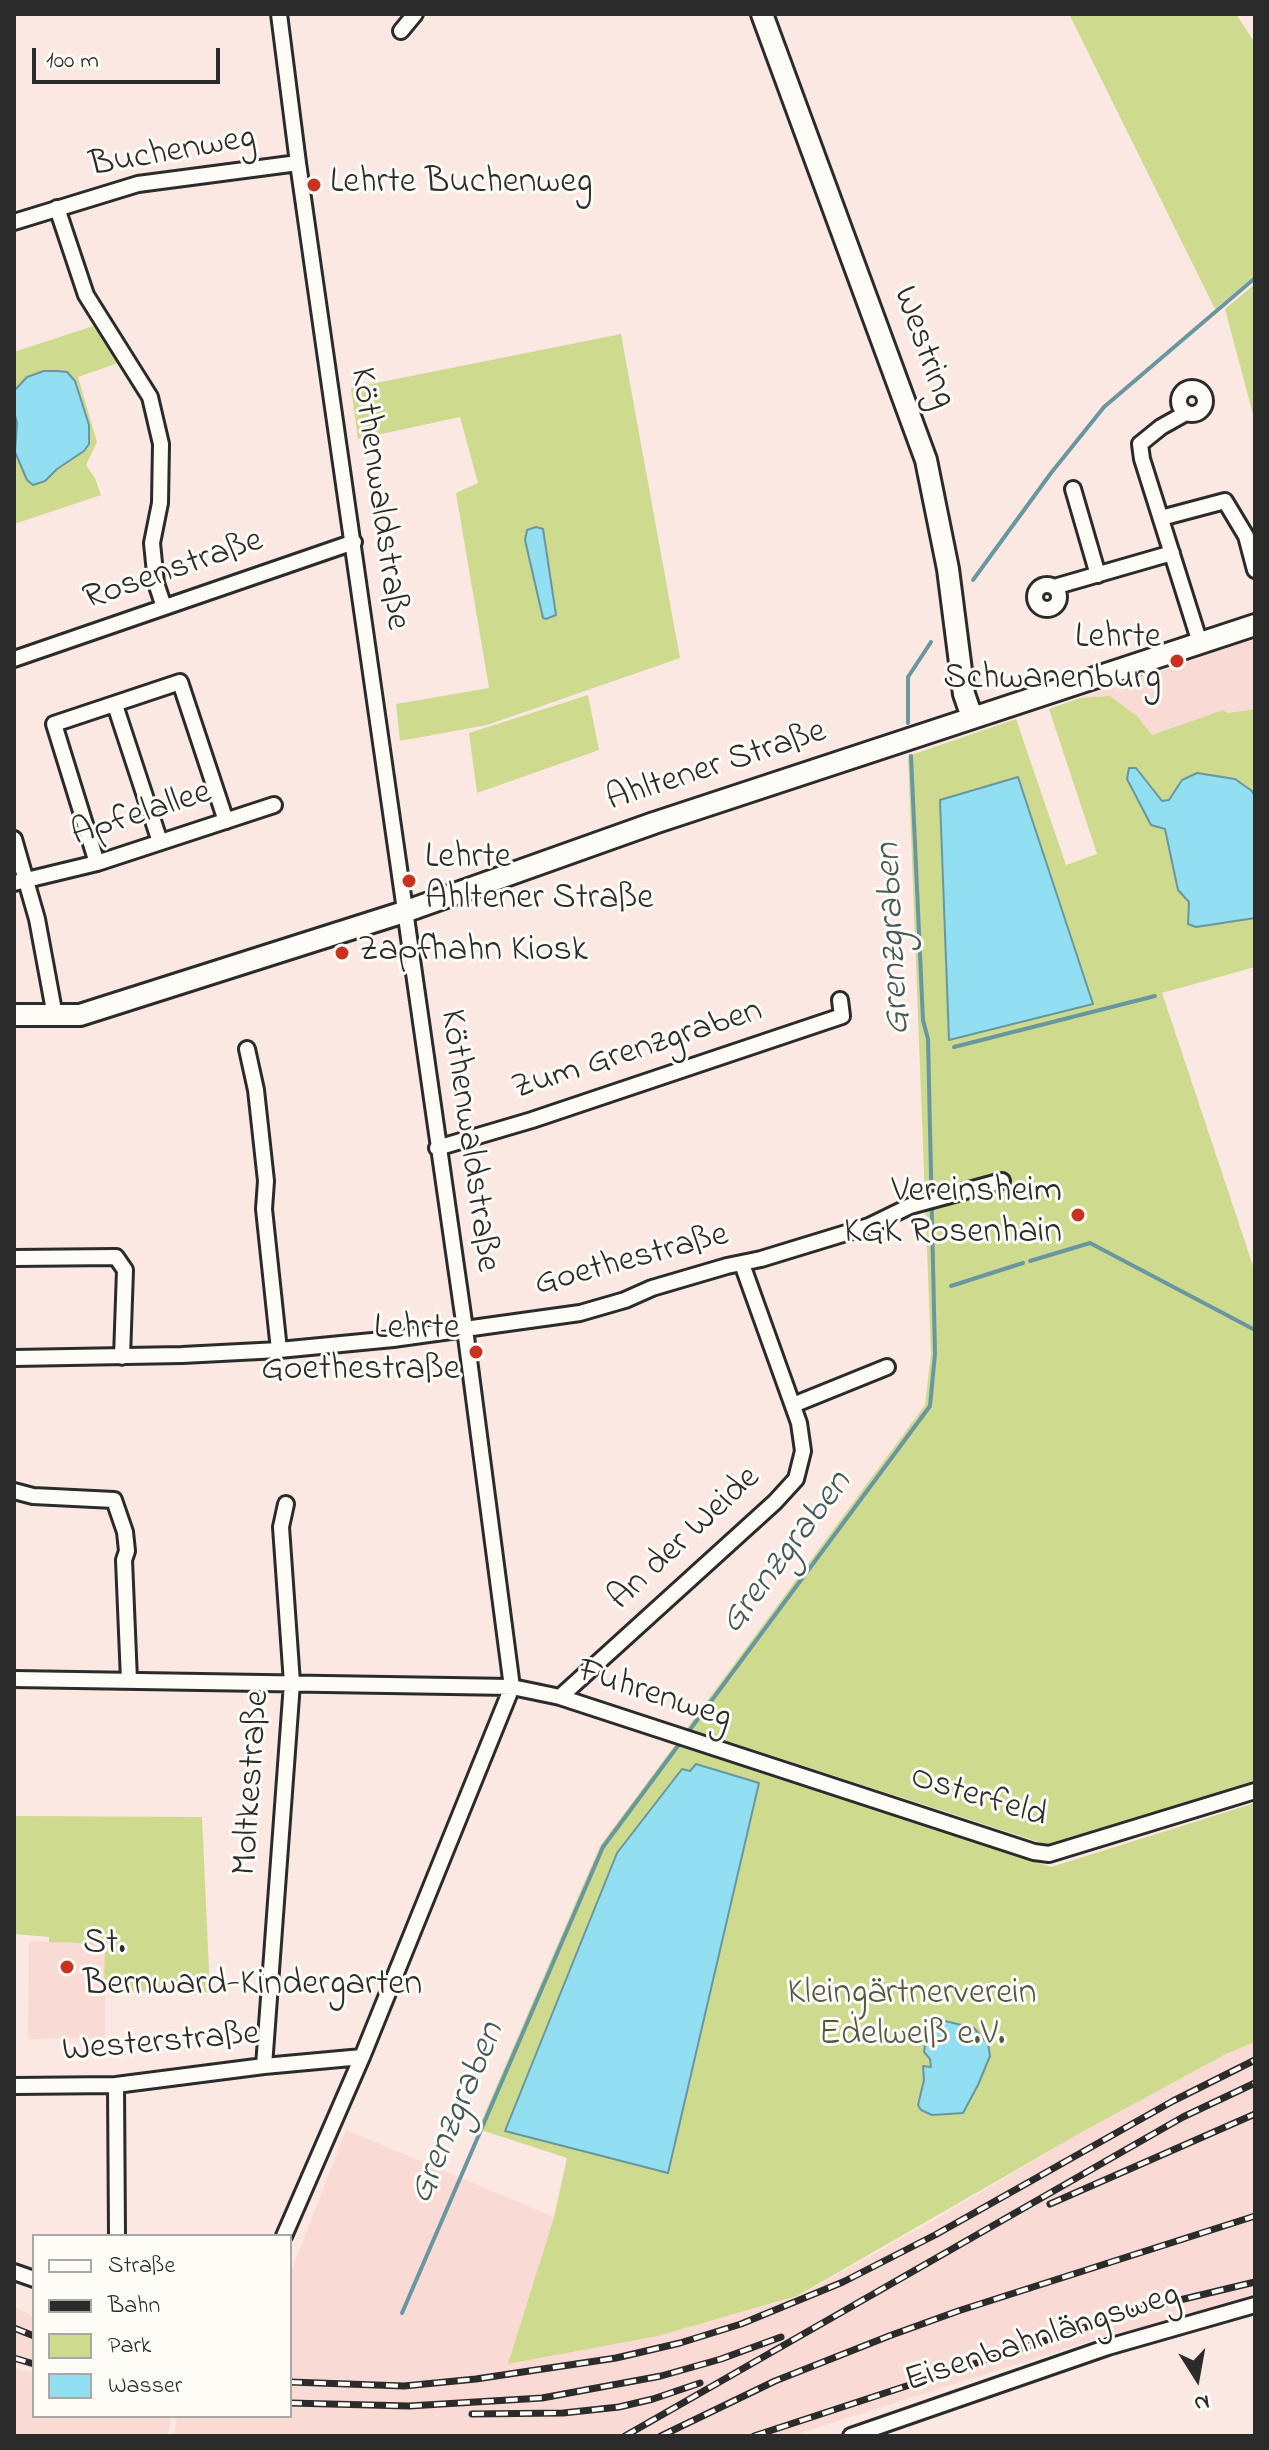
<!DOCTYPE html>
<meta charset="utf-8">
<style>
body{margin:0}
#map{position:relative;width:1269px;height:2450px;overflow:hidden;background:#fbe8e3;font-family:"Indie Flower",sans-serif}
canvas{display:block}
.frame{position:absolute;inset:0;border:16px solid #2b2b2b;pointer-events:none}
.legend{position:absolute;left:32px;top:2234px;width:260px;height:184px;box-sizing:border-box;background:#fdfcf7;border:2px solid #a9a8a5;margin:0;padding:10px 14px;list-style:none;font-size:24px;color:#2b2b2b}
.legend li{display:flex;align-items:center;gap:16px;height:40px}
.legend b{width:40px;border:2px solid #a9a8a5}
.north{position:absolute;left:1157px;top:2338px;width:80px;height:80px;-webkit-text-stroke:6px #fdfcf7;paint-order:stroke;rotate:169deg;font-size:22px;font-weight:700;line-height:32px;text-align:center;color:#2b2b2b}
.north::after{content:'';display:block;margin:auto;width:28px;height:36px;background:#2b2b2b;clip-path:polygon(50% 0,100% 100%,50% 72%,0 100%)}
.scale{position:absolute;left:32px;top:48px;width:188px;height:36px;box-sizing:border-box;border:4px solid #2b2b2b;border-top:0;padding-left:10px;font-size:24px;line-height:28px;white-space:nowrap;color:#2b2b2b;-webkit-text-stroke:6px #fdfcf7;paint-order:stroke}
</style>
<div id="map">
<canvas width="1269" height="2450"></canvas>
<div class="frame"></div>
<ul class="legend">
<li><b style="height:10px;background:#fdfcf7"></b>Straße</li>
<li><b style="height:10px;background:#2b2b2b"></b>Bahn</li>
<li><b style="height:22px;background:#cedb8f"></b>Park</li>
<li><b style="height:22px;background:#91dff0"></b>Wasser</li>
</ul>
<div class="north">N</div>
<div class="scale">100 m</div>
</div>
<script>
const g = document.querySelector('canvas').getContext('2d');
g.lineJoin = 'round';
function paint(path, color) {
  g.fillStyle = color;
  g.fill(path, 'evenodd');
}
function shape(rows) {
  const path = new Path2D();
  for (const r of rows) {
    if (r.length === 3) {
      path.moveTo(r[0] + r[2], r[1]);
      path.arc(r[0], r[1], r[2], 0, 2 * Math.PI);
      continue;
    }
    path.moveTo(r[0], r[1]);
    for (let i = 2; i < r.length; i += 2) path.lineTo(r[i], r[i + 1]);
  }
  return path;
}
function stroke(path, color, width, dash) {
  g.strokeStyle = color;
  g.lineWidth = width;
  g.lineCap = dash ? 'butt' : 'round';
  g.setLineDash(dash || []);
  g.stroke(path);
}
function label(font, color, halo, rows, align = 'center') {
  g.font = font + ' "Indie Flower",sans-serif';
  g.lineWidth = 6;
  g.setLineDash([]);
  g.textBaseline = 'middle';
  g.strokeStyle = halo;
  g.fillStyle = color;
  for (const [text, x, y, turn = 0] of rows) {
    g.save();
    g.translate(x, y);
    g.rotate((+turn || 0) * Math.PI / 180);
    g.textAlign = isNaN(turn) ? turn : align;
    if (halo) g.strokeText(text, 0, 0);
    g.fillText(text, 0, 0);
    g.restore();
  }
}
const built = shape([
 [1255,639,1255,709,1228,713,1223,710,1152,736,1137,716,1110,696,1080,698],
 [29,1941,105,1944,105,2038,28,2039],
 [1255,2042,1255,2298,1102,2337,791,2436,174,2436,177,2416,290,2416,290,2274,346,2130,554,2217,509,2364,658,2336,797,2297,929,2223,1082,2132,1226,2054],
 [14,2306,34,2317,34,2369,14,2363],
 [14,2368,34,2373,34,2416,171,2416,168,2436,14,2436]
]);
const green = shape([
 [1069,14,1236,14,1255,43,1255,275,1215,309],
 [1255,284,1255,422,1225,309],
 [93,326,121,362,78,377,97,442,86,465,95,478,101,495,14,524,14,352],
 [621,334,680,658,487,725,400,741,396,704,489,688,456,493,478,483,460,417,358,439,351,388],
 [588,695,599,750,477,793,469,733],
 [1110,696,1137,716,1152,735,1223,710,1228,713,1255,709,1255,967,1162,993,1255,1272,1255,1783,1051,1846,687,1728,925,1405,931,1354,908,756,1016,719,1066,865,1097,854,1049,709,1080,698],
 [675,1745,1051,1867,1255,1803,1255,2042,1226,2054,1082,2132,797,2296,658,2336,508,2364,554,2217,567,2158,478,2129,600,1846],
 [14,1816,202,1817,210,1992,104,1991,105,1944,49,1942,49,1937,14,1934]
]);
const water = shape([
 [57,371,67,372,75,381,89,425,89,444,84,451,57,469,45,481,33,485,27,480,15,452,17,423,14,411,14,391,27,377,44,371,57,371],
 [536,527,543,529,556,615,546,619,543,618,525,540,527,530,536,527],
 [1129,768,1136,768,1162,801,1169,800,1182,780,1197,773,1235,779,1252,791,1255,797,1255,918,1196,927,1188,924,1189,902,1178,890,1165,829,1151,825,1127,779,1129,768],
 [1018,777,1093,1004,949,1040,940,800,1018,777],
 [696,1764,759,1783,668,2173,505,2131,617,1853,682,1769,690,1771,696,1764],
 [945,2021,974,2028,988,2044,990,2056,978,2085,963,2113,932,2115,921,2110,918,2105,924,2080,923,2066,931,2067,930,2059,924,2052,926,2040,935,2024,945,2021]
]);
const stream = shape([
 [973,580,1051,473,1104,407,1255,278],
 [908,723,908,677,931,642],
 [954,1047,1155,996],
 [1030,1261,1090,1243,1255,1330],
 [951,1286,1023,1263],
 [402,2313,603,1847,930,1406,935,1354,928,1039,923,1020,911,756]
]);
const street = shape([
 [279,14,298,163,465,1329,512,1687,362,2057,284,2236],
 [401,31,415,14],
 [57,208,86,295,150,397,161,444,160,503,152,543,156,583,164,607],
 [14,222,138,184,298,163],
 [1192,401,13],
 [1186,413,1161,427,1140,444,1142,459,1200,643],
 [1073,489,1098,575],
 [1161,518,1225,501,1246,536,1255,570],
 [1047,597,12],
 [1054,587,1172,553],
 [14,659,354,542],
 [115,705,160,842],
 [14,839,37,919,55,1016],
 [97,863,54,724,180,682,226,821],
 [14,883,97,863,274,805],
 [247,1049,256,1090,266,1181,264,1209,279,1350],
 [437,1148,532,1120,842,1016,840,1000],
 [14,1258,116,1257,125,1270,122,1357],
 [14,1358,182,1355,279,1350,393,1339,580,1313,625,1300,652,1288,727,1266,761,1259,869,1226,910,1206,1002,1181],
 [793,1405,887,1367],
 [14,1491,33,1496,114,1500,125,1532,127,1551,124,1560,129,1680],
 [14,1679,512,1687,560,1697,1034,1852,1049,1854,1255,1791],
 [560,1697,775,1502,796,1479,803,1451,799,1423,742,1264],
 [264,2066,292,1683,281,1527,286,1504],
 [116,2085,117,2236],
 [14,2086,116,2085,264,2066,362,2057],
 [14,2272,34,2279],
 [851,2436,1108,2347,1255,2305]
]);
const secondary = shape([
 [762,14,926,460,948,569,964,694,972,717],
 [14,1015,80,1015,102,1008,404,912,654,823,1255,625]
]);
const rail = shape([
 [1050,2204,1255,2114],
 [14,2328,34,2336],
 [14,2358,34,2364],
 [290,2382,404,2386,476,2379,616,2358,680,2343,741,2324,843,2282,935,2235,1173,2101,1255,2060],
 [290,2403,409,2406,542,2398,661,2376,721,2359,781,2337],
 [472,2414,563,2413,619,2407,653,2399,700,2383],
 [625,2436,1183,2117,1255,2083],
 [661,2436,775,2381,889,2336,958,2311,1255,2216],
 [754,2436,1138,2310,1255,2282]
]);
const markers = [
 [314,185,8,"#c8321e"],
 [1177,661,8,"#c8321e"],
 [409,881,8,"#c8321e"],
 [342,953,8,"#c8321e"],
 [1078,1215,8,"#c8321e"],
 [476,1352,8,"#c8321e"],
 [67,1967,8,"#c8321e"]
];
const streetNames = [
 ["Buchenweg",173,154,-10],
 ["Westring",922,348,70],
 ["Köthenwaldstraße",377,499,82],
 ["Rosenstraße",174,572,-19],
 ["Ahltener Straße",717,768,-18],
 ["Apfelallee",142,816,-18],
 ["Zum Grenzgraben",638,1052,-18],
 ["Köthenwaldstraße",467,1141,82],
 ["Goethestraße",632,1262,-15],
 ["An der Weide",686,1540,-43],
 ["Fuhrenweg",654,1697,18],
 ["Moltkestraße",254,1783,-86],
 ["Osterfeld",978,1799,17],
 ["Westerstraße",161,2045,-5],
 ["Eisenbahnlängsweg",1043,2340,-18]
];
const poiNames = [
 ["Lehrte Buchenweg",330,185],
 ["Lehrte",1161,640,"right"],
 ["Schwanenburg",1161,681,"right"],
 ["Lehrte",425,860],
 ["Ahltener Straße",425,901],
 ["Zapfhahn Kiosk",358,953],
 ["Vereinsheim",1062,1194,"right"],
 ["KGK Rosenhain",1062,1235,"right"],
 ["Lehrte",460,1331,"right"],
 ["Goethestraße",460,1372,"right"],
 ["St.",83,1946],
 ["Bernward-Kindergarten",83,1987]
];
const parkNames = [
 ["Kleingärtnerverein",912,1996],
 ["Edelweiß e.V.",912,2037]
];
const waterNames = [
 ["Grenzgraben",896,939,-93],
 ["Grenzgraben",788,1554,-53],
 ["Grenzgraben",459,2114,-67]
];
paint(built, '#fadad5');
paint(green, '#cedb8f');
paint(water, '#91dff0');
stroke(water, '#6897a1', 2);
stroke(stream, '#6897a1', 4);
stroke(street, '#2b2b2b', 20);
stroke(secondary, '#2b2b2b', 26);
stroke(street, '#fdfcf7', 14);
stroke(secondary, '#fdfcf7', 20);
stroke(rail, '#2b2b2b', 7);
stroke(rail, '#fdfcf7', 4, [12]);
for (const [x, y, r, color] of markers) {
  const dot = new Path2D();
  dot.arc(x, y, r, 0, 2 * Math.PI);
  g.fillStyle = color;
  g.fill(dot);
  stroke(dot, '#fdfcf7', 3);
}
label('36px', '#2b2b2b', '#fdfcf7', streetNames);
label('36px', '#2b2b2b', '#fdfcf7', poiNames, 'left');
label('36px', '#545744', '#fdfcf7', parkNames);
label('italic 38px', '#44585c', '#fdfcf7', waterNames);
</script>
